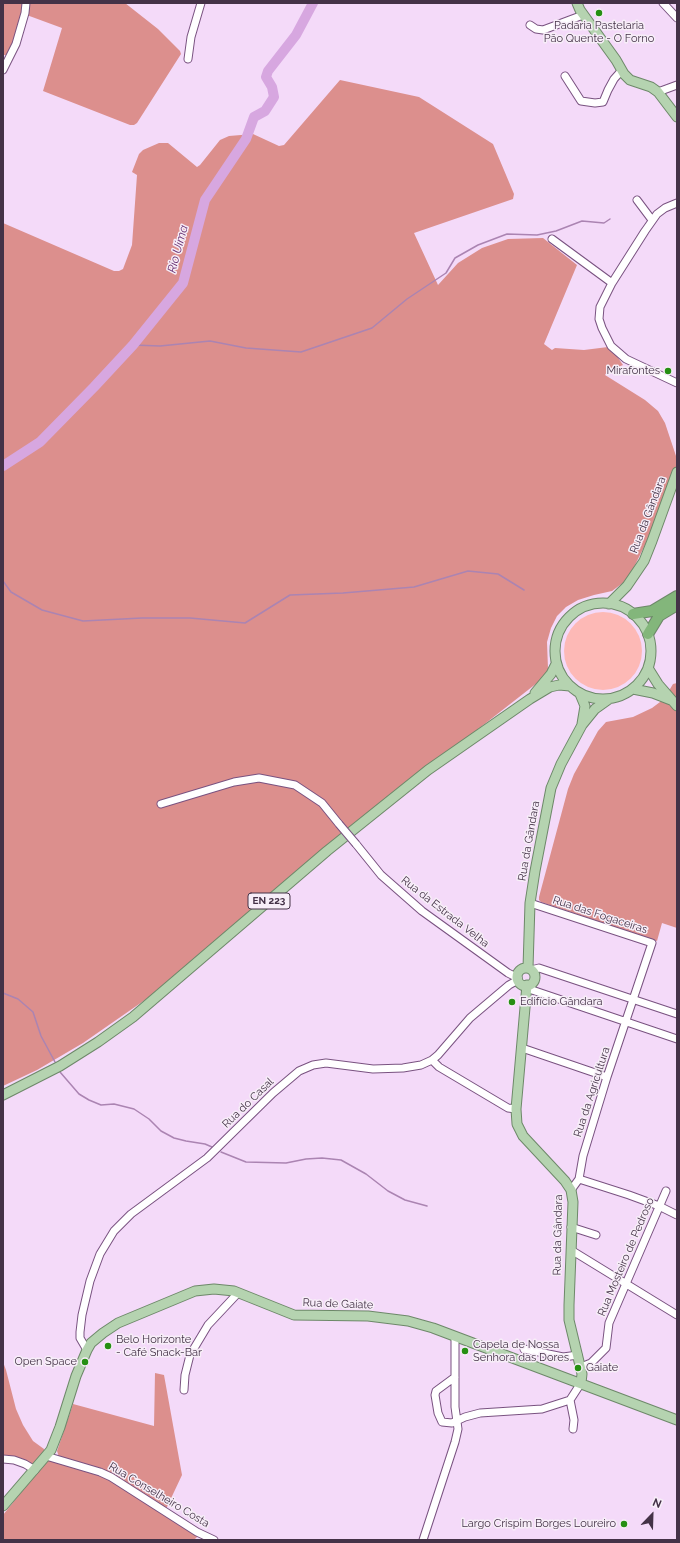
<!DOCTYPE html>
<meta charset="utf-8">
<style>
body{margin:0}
#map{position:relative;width:680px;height:1543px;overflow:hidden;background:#f4daf9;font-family:Raleway,sans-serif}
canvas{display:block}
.frame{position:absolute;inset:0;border:4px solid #443247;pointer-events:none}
.north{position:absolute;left:632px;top:1495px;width:40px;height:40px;-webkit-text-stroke:3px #f7eef8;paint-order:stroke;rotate:23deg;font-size:11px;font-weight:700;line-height:16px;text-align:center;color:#443247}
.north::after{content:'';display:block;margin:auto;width:14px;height:18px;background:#443247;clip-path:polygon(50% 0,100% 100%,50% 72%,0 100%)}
</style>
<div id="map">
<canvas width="680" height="1543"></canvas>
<div class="frame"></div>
<div class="north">N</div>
</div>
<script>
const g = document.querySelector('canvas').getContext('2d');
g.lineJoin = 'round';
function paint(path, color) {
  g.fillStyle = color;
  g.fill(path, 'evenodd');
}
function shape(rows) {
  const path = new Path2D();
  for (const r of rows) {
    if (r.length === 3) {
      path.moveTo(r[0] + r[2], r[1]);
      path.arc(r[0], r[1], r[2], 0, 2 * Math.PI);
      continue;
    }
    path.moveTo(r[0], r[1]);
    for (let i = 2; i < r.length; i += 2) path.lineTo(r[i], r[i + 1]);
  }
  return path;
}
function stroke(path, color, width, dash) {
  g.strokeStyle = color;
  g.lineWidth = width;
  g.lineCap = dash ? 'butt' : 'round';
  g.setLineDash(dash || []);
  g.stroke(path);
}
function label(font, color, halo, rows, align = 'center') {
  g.font = font + ' Raleway,sans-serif';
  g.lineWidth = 3;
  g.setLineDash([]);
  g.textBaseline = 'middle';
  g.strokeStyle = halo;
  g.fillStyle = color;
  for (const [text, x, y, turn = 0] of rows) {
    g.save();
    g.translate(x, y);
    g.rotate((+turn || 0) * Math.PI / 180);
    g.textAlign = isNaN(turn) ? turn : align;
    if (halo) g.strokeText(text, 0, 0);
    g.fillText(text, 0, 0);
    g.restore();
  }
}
const green = shape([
 [603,651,39]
]);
const forest = shape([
 [3,3,125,3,158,29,180,51,181,54,137,123,134,125,130,125,43,91,62,28,24,14,7,55,3,55],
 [340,80,419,97,493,144,514,194,513,199,414,233,438,285,458,263,482,248,508,239,543,238,577,265,544,344,552,350,555,348,584,350,608,347,612,349,623,365,607,372,605,375,645,400,658,411,665,423,677,459,676,468,645,545,634,567,624,582,612,591,594,595,578,600,566,607,557,616,551,628,547,642,548,669,544,677,537,683,349,830,155,993,83,1043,37,1070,3,1086,3,223,114,271,119,271,123,269,132,245,137,175,132,172,139,154,143,150,159,143,168,143,197,167,200,165,220,140,229,136,253,134,279,146,284,145],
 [677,683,677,928,662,923,657,941,541,902,539,900,539,897,568,789,574,774,598,731,606,722,633,717,652,708,664,699,673,684],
 [3,1362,6,1370,16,1409,23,1425,33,1441,44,1449,44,1451,32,1465,23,1459,3,1455],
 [155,1373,164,1375,182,1475,166,1509,122,1480,59,1457,57,1451,73,1404,154,1426],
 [47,1460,100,1476,111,1481,198,1536,194,1540,3,1540,3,1515]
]);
const stream = shape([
 [133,345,160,346,210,341,246,348,301,352,372,328,407,299,446,273,455,258,478,245,507,234,537,235,556,231,582,221,604,223,610,219],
 [3,581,11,592,42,610,83,621,142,618,190,618,245,623,290,595,343,593,414,587,468,571,498,574,524,590],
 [3,993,18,999,33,1012,41,1036,55,1062],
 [60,1072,79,1094,89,1100,101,1105,114,1104,134,1109,149,1119,161,1131,174,1138,186,1141,205,1144,212,1147],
 [221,1152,246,1162,286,1163,306,1159,322,1158,341,1160,366,1174,388,1191,405,1200,427,1206]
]);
const river = shape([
 [3,466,40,442,94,387,133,345,183,283,205,200,246,139,254,117,265,111,274,97,272,87,266,77,268,71,296,35,313,3]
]);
const minor = shape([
 [663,3,677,18],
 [530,25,536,29,543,30,583,15],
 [188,59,191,37,201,3],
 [3,70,16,44,25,13,26,3],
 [565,76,581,101,595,103,603,102,608,90,614,79,622,70],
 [658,92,677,85],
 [637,200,652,220],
 [677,203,665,208,657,214,645,231,612,283,600,307,599,319,602,328,611,346,626,359,677,383],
 [552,239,612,283],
 [161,804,234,782,259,778,295,785,322,803,339,824],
 [356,844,381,875,422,911,508,973,518,978],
 [530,903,652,943,607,1077,583,1156,579,1179,571,1190],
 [531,970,539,968,677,1014],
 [529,985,532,990,677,1039],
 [522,1048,607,1077],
 [432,1060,439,1067,508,1108,516,1109],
 [579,1179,629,1195,659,1206,677,1215],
 [571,1227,596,1235],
 [571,1250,677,1315],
 [524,1349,563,1357,578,1355],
 [87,1350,80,1338,80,1332,82,1315,90,1281,100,1254,114,1231,131,1214,207,1158,273,1093,299,1071,313,1065,326,1063,373,1069,403,1068,421,1065,432,1060,438,1055,470,1018,509,985,518,980],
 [581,1367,591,1363,606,1348,609,1323,666,1191],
 [455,1377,436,1391,435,1395,438,1413,442,1422,452,1423,465,1417,480,1413,542,1409,570,1400,581,1383],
 [184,1390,185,1375,190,1355,208,1325,238,1293],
 [570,1400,574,1420,573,1429],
 [46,1456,100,1472,111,1477,197,1532,214,1540],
 [3,1459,14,1460,25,1464,35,1470],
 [423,1540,455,1442,458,1429,455,1407,455,1336]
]);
const major = shape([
 [577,3,580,10,616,60,624,74,630,80,651,87,658,92,677,117],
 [603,651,48],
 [609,604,627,586,644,561,652,541,677,472],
 [648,668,658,684,677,706],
 [633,689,653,693,671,700],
 [535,693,551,674,556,664],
 [580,694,585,706,582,724],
 [528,968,530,903,535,871,551,788,561,764,582,725,595,709,609,699],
 [526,977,9],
 [527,985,516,1109,517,1124,523,1136,565,1181,571,1190,573,1202,569,1305,569,1320,582,1374,581,1383],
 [3,1095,60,1066,98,1042,133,1017,327,851,428,770,530,699,550,687,559,685,570,686],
 [3,1506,51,1450,60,1427,76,1376,87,1350,91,1343,103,1333,118,1323,195,1291,214,1289,234,1291,294,1315,368,1316,408,1321,433,1328,677,1420]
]);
const highway = shape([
 [633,614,652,611,677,596],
 [648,634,659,616,677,605]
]);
const minorBridge = shape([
 [339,824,356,844]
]);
const markers = [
 [599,13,4,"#258f12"],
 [668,371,4,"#258f12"],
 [512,1002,4,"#258f12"],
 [108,1346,4,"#258f12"],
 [465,1351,4,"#258f12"],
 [85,1362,4,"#258f12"],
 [578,1368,4,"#258f12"],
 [624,1524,4,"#258f12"]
];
const shields = [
 [269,901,42]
];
const shieldNames = [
 ["EN 223",269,901]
];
const poiNames = [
 ["Padaria Pastelaria",599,26,"center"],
 ["Pão Quente - O Forno",599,39,"center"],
 ["Mirafontes",660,371,"right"],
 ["Edifício Gândara",520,1002],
 ["Belo Horizonte",116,1340],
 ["- Café Snack-Bar",116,1353],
 ["Capela de Nossa",473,1345],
 ["Senhora das Dores",473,1358],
 ["Open Space",77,1362,"right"],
 ["Gaiate",586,1368],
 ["Largo Crispim Borges Loureiro",616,1524,"right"]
];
const streetNames = [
 ["Rua da Gândara",648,515,-69],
 ["Rua da Gândara",529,841,-80],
 ["Rua da Estrada Velha",445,912,38],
 ["Rua das Fogaceiras",600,915,18],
 ["Rua da Agricultura",592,1092,-72],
 ["Rua do Casal",248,1103,-44],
 ["Rua da Gândara",558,1235,-89],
 ["Rua Mosteiro de Pedroso",626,1257,-67],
 ["Rua de Gaiate",338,1304,2],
 ["Rua Conselheiro Costa",159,1495,31]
];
const waterNames = [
 ["Rio Uíma",178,249,-75]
];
paint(green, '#fdb9b6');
paint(forest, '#dc8f8d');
stroke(stream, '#ab84b2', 1.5);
stroke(river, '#d7a7e0', 10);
stroke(minor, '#795280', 9);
stroke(major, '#6d8869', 11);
stroke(highway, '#6d8869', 12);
stroke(minor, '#fff', 7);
stroke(major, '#b5d3b0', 9);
stroke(highway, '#83b67b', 10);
stroke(minorBridge, '#795280', 9, []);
stroke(minorBridge, '#fff', 7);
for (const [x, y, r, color] of markers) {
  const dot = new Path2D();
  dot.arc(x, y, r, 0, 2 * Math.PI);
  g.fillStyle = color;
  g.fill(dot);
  stroke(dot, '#f7eef8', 1.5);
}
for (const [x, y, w] of shields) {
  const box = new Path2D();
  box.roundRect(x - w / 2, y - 8, w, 16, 3);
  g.fillStyle = '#f7eef8';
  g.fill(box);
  stroke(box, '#443247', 1);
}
label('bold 10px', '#443247', null, shieldNames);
label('11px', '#443247', '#f7eef8', poiNames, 'left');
label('11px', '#443247', '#f7eef8', streetNames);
label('italic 12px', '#662d70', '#f7eef8', waterNames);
</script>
